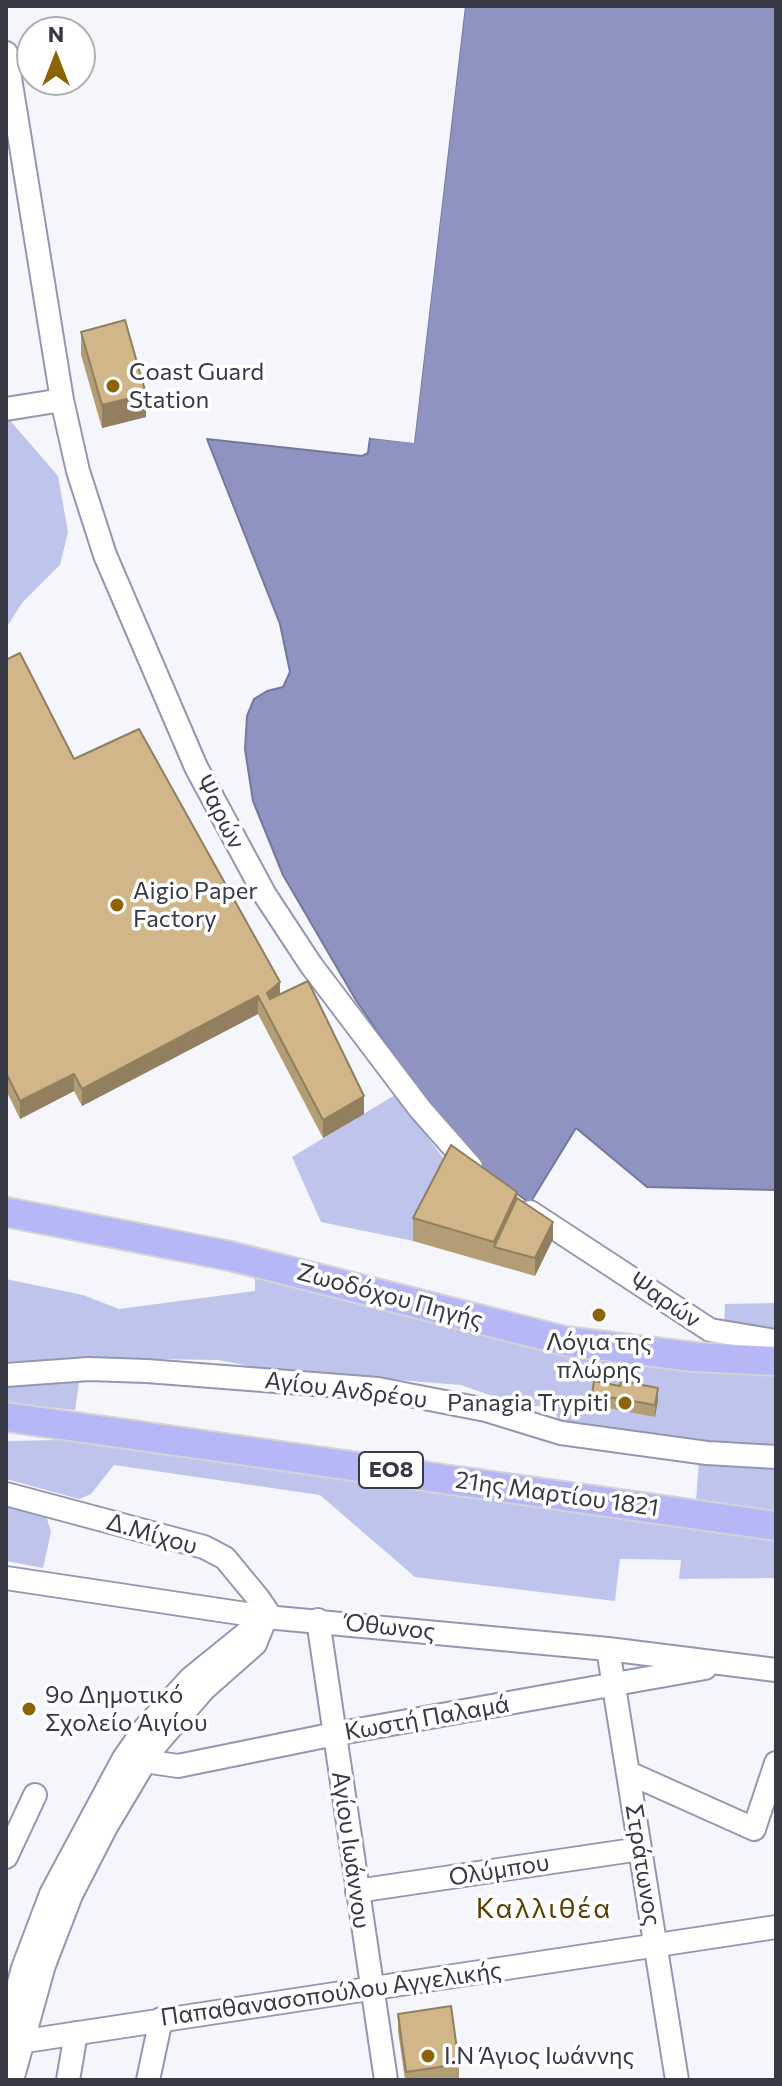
<!DOCTYPE html>
<meta charset="utf-8">
<style>
body{margin:0}
#map{position:relative;width:782px;height:2086px;overflow:hidden;background:#f5f6fc;font-family:Commissioner,sans-serif}
canvas{display:block}
.frame{position:absolute;inset:0;border:8px solid #373944;pointer-events:none}
.north{position:absolute;left:16px;top:16px;width:80px;height:80px;box-sizing:border-box;background:#fff;border:2px solid #afb0b4;border-radius:50%;rotate:0deg;font-size:22px;font-weight:700;line-height:32px;text-align:center;color:#373944}
.north::after{content:'';display:block;margin:auto;width:28px;height:36px;background:#8c6405;clip-path:polygon(50% 0,100% 100%,50% 72%,0 100%)}
</style>
<div id="map">
<canvas width="782" height="2086"></canvas>
<div class="frame"></div>
<div class="north">N</div>
</div>
<script>
const g = document.querySelector('canvas').getContext('2d');
g.lineJoin = 'round';
function paint(path, color) {
  g.fillStyle = color;
  g.fill(path, 'evenodd');
}
function shape(rows) {
  const path = new Path2D();
  for (const r of rows) {
    path.moveTo(r[0], r[1]);
    for (let i = 2; i < r.length; i += 2) path.lineTo(r[i], r[i + 1]);
  }
  return path;
}
function stroke(path, color, width, dash) {
  g.strokeStyle = color;
  g.lineWidth = width;
  g.lineCap = dash ? 'butt' : 'round';
  g.setLineDash(dash || []);
  g.stroke(path);
}
function label(font, color, halo, rows, align = 'center') {
  g.font = font + ' Commissioner,sans-serif';
  g.lineWidth = 7;
  g.setLineDash([]);
  g.textBaseline = 'middle';
  g.strokeStyle = halo;
  g.fillStyle = color;
  for (const [text, x, y, turn = 0] of rows) {
    g.save();
    g.translate(x, y);
    g.rotate((+turn || 0) * Math.PI / 180);
    g.textAlign = isNaN(turn) ? turn : align;
    if (halo) g.strokeText(text, 0, 0);
    g.fillText(text, 0, 0);
    g.restore();
  }
}
const green = shape([
 [7,417,58,476,68,532,60,565,22,603,6,628],
 [395,1095,451,1168,413,1241,321,1222,292,1157],
 [255,1271,776,1369,776,1517,696,1501,700,1446,559,1425,554,1406,521,1406,461,1385,270,1370,218,1360,85,1358,6,1362,6,1279,83,1295,119,1309,255,1291],
 [776,1303,776,1331,724,1324,725,1304],
 [80,1375,75,1410,6,1403,6,1379],
 [61,1440,342,1475,776,1538,776,1578,679,1579,681,1560,620,1559,615,1601,415,1577,320,1495,114,1465,91,1494,79,1499,6,1479,6,1441],
 [6,1501,45,1512,51,1532,43,1568,6,1561]
]);
const water = shape([
 [465,6,776,6,776,1190,647,1187,576,1128,530,1203,498,1181,476,1162,421,1094,357,1002,283,875,253,801,245,749,247,716,254,699,267,691,283,687,290,672,280,624,207,439,362,456,368,453,370,438,414,442,465,6]
]);
const pier = shape([
 [461,6,465,6,414,443,370,438,370,434,411,438]
]);
const minor = shape([
 [6,53,62,400,78,471,105,555,196,767,265,895,311,965,420,1109,471,1167],
 [6,409,62,400],
 [530,1212,710,1330,776,1341],
 [6,1375,89,1369,147,1371,378,1389,486,1410,561,1433,707,1453,776,1457],
 [6,1494,204,1547,225,1558,258,1598,267,1611,266,1617],
 [6,1578,266,1617,608,1649,776,1670],
 [318,1620,386,2080],
 [608,1649,677,2080],
 [124,1758,178,1766,335,1734,705,1668],
 [629,1773,754,1829,776,1763],
 [6,1857,35,1795],
 [357,1891,640,1849],
 [6,2031,23,1968,51,1894,124,1758,145,1728,191,1678,265,1618],
 [6,2044,776,1927],
 [12,2080,44,1965,71,1895,106,1827,153,1748,204,1689,255,1644,266,1617],
 [68,2080,76,2033],
 [148,2080,161,2019]
]);
const major = shape([
 [6,1212,230,1256,565,1341,694,1357,776,1361],
 [6,1417,776,1526]
]);
const wall = shape([
 [81,332,146,417,102,428,81,355],
 [6,660,74,759,280,994,364,1114,323,1138,258,1014,82,1106,74,1091,20,1119,6,1090],
 [517,1198,553,1239,535,1276,413,1241,413,1218],
 [620,1386,658,1400,655,1417,592,1405,592,1394],
 [398,2014,459,2064,459,2080,405,2080,398,2031]
]);
const shadedWall = shape([
 [146,394,146,417,102,428,102,405],
 [280,982,280,1000,267,1011,267,993],
 [258,996,258,1014,82,1106,82,1089],
 [74,1074,74,1091,20,1119,20,1101],
 [364,1096,364,1114,323,1138,323,1120],
 [517,1192,517,1215,494,1247,494,1242],
 [553,1222,553,1239,535,1276,535,1258],
 [658,1388,658,1400,655,1417,655,1405]
]);
const building = shape([
 [125,320,146,394,102,405,81,332,125,320],
 [20,653,74,759,139,729,280,982,267,993,270,999,308,981,364,1096,323,1120,258,996,82,1089,74,1074,20,1101,6,1073,6,660,20,653],
 [451,1145,517,1192,494,1242,413,1218,451,1145],
 [517,1198,553,1222,535,1258,494,1247,517,1198],
 [594,1381,620,1386,621,1381,658,1388,655,1405,592,1394,594,1381],
 [451,2006,459,2064,406,2072,398,2014,451,2006]
]);
const markers = [
 [113,386,8,"#8c6405"],
 [117,905,8,"#8c6405"],
 [599,1315,8,"#8c6405"],
 [625,1403,8,"#8c6405"],
 [29,1709,8,"#8c6405"],
 [428,2056,8,"#8c6405"]
];
const shields = [
 [391,1470,64]
];
const shieldNames = [
 ["ΕΟ8",391,1470]
];
const poiNames = [
 ["Coast Guard",129,372],
 ["Station",129,400],
 ["Aigio Paper",133,891],
 ["Factory",133,919],
 ["Λόγια της",599,1342,"center"],
 ["πλώρης",599,1370,"center"],
 ["Panagia Trypiti",609,1403,"right"],
 ["9ο Δημοτικό",45,1695],
 ["Σχολείο Αιγίου",45,1723],
 ["Ι.Ν Άγιος Ιωάννης",444,2056]
];
const streetNames = [
 ["Ψαρών",220,812,63],
 ["Ζωοδόχου Πηγής",390,1296,15],
 ["Ψαρών",665,1300,34],
 ["Αγίου Ανδρέου",346,1390,7],
 ["21ης Μαρτίου 1821",557,1494,8],
 ["Δ.Μίχου",152,1534,16],
 ["Όθωνος",390,1627,6],
 ["Κωστή Παλαμά",427,1718,-10],
 ["Αγίου Ιωάννου",351,1850,82],
 ["Στράτωνος",643,1865,81],
 ["Ολύμπου",499,1870,-9],
 ["Παπαθανασοπούλου Αγγελικής",331,1994,-8]
];
const quarterNames = [
 ["Καλλιθέα",544,1909]
];
paint(green, '#bfc4ed');
paint(water, '#8f93c2');
stroke(water, '#75789c', 2);
paint(pier, '#f5f6fc');
stroke(minor, '#9497b3', 26);
stroke(major, '#d3d3d6', 32);
stroke(minor, '#fff', 22);
stroke(major, '#b6b7f7', 28);
paint(wall, '#b39d75');
paint(shadedWall, '#927f5f');
paint(building, '#d0b688');
stroke(building, '#927f5f', 2);
for (const [x, y, r, color] of markers) {
  const dot = new Path2D();
  dot.arc(x, y, r, 0, 2 * Math.PI);
  g.fillStyle = color;
  g.fill(dot);
  stroke(dot, '#fff', 3);
}
for (const [x, y, w] of shields) {
  const box = new Path2D();
  box.roundRect(x - w / 2, y - 18, w, 36, 6);
  g.fillStyle = '#fff';
  g.fill(box);
  stroke(box, '#373944', 2);
}
label('bold 22px', '#373944', null, shieldNames);
label('24px', '#373944', '#fff', poiNames, 'left');
label('24px', '#373944', '#fff', streetNames);
g.letterSpacing = '2px';
label('28px', '#5b4001', '#fff', quarterNames);
g.letterSpacing = '0px';
</script>
